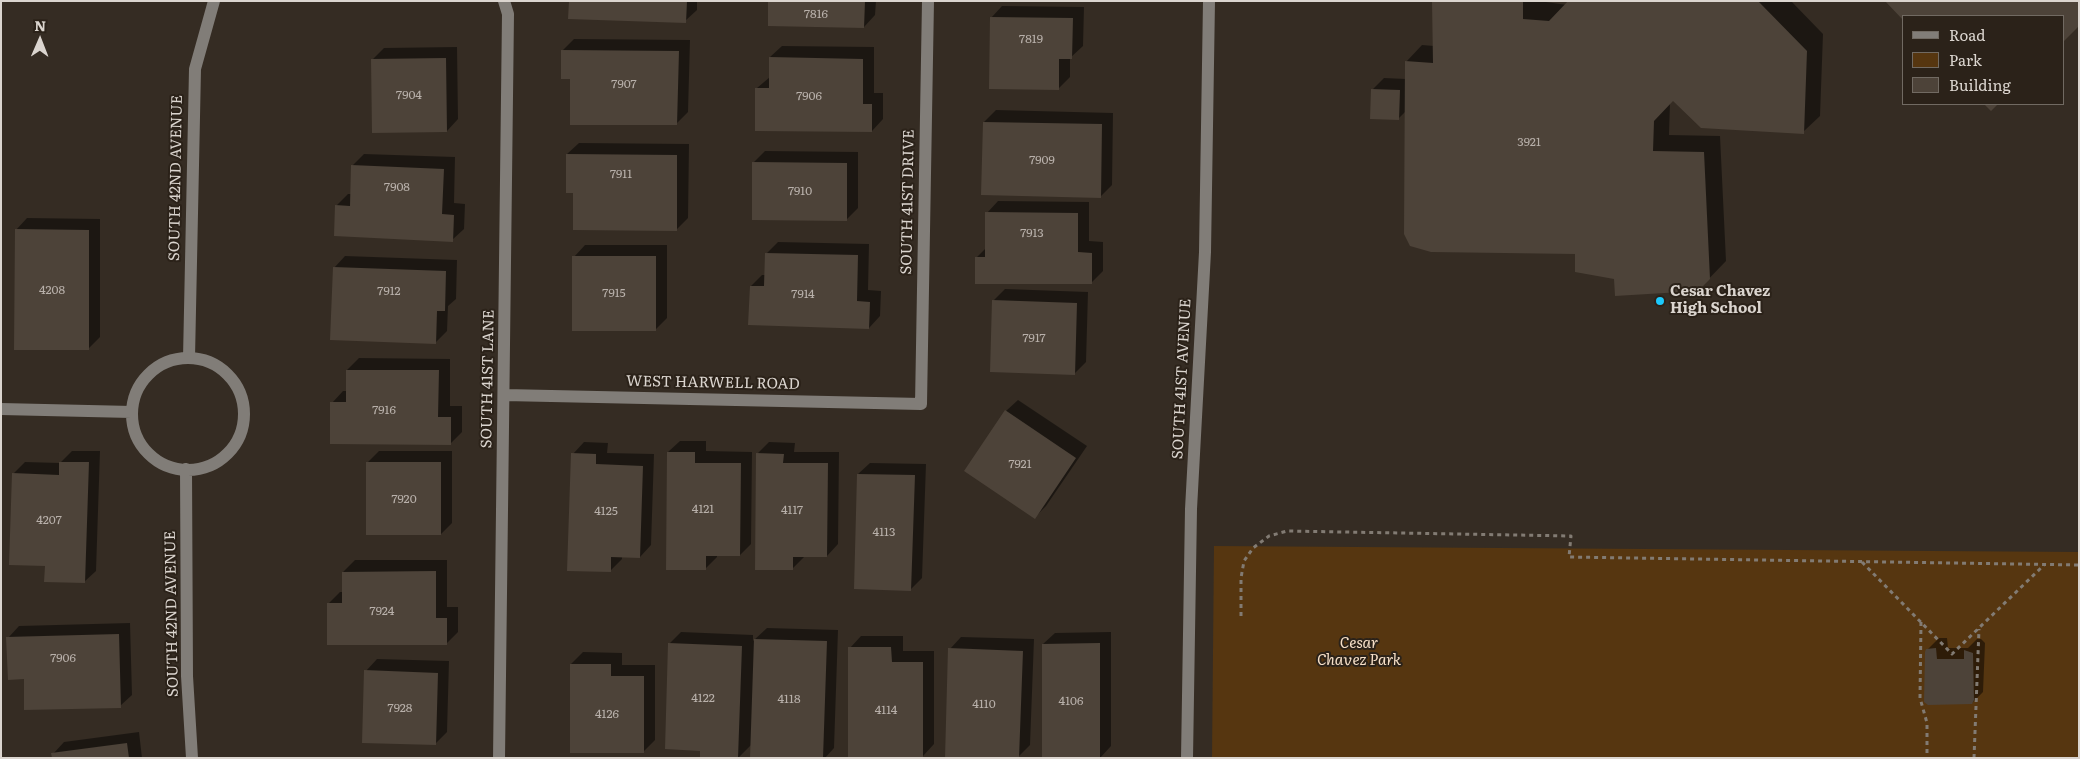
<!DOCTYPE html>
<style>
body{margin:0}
#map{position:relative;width:2080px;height:759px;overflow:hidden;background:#352c23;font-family:Literata,serif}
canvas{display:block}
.frame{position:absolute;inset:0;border:2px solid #dbd5cf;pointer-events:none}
.legend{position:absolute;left:1902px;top:15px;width:162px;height:90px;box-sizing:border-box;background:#2b2219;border:1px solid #716a62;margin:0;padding:6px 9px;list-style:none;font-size:15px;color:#dbd5cf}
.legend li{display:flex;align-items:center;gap:10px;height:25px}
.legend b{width:25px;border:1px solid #716a62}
.north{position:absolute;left:15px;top:15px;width:50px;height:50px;-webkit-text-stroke:4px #2b2219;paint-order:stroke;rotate:1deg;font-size:14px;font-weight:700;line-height:20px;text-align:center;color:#dbd5cf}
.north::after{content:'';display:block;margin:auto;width:18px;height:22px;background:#dbd5cf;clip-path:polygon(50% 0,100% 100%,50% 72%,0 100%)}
</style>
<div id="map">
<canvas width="2080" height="759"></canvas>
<div class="frame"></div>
<ul class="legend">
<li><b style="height:6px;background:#817d78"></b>Road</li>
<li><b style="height:14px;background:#563610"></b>Park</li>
<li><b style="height:14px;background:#4d4339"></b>Building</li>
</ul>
<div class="north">N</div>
</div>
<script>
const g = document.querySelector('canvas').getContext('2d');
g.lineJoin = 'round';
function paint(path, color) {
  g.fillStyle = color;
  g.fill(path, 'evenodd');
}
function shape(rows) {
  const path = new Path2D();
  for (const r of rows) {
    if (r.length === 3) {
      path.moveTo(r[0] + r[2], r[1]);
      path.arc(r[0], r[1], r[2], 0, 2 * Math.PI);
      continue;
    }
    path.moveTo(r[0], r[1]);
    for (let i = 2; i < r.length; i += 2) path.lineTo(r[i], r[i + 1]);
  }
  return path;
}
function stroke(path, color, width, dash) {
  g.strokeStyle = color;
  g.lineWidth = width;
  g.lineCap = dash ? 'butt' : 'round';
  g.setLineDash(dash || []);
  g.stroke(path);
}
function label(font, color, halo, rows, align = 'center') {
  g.font = font + ' Literata,serif';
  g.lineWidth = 4;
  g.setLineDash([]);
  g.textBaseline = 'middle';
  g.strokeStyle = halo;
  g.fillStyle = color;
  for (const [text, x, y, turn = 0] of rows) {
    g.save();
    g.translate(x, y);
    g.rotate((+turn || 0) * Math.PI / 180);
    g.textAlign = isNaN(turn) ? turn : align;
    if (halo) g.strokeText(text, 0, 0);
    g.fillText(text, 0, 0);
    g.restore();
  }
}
const green = shape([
 [1214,546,2079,552,2079,758,1212,758]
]);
const shadow = shape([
 [569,1,697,1,697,10,685,21],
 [770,1,876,1,875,15,864,27],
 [1434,1,1539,1,1567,5,1570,1,1791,1,1823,34,1820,116,1803,132,1673,99,1670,103,1669,135,1720,136,1726,261,1698,290,1615,278,1576,253,1406,111,1398,119,1372,90,1384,78,1406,79,1406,62,1422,45,1434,46],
 [1887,1,2079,1,2079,24,2064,39,2064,16,1904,16],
 [1002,6,1084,7,1083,46,1070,58,1070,77,1058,89,991,18],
 [574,39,690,40,688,112,676,124,571,78,562,51],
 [782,46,874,47,874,93,883,93,883,119,872,131,757,88,770,77,770,57],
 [457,47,458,119,447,131,373,59,384,48],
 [996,110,1113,113,1112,185,1100,197,984,122],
 [579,143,689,144,688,218,676,230,574,192,567,154],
 [765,151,858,152,858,208,846,220,753,163],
 [364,154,455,157,454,203,465,204,464,229,452,240,336,206,348,194,352,194,353,165],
 [998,201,1089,202,1089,241,1103,242,1103,271,1091,283,977,257,986,248,987,213],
 [27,218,100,219,100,337,88,349,16,230],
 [778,242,869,244,868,290,881,291,880,316,869,328,751,286,762,275,766,275,767,253],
 [585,245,667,245,667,318,655,330,574,257],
 [345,256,457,260,456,299,448,306,447,331,435,343,334,268],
 [1005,289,1088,292,1086,362,1074,374,993,301],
 [359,358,450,359,450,406,462,406,462,432,450,444,332,403,343,391,347,391,347,370],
 [1018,400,1087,446,1046,506,1035,517,1006,411],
 [680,441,706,441,706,451,752,452,751,544,740,555,717,555,717,557,705,569,668,452],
 [584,442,608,443,607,453,654,454,651,545,640,557,622,556,622,559,610,571,573,454],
 [769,442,795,443,794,452,839,452,838,544,827,556,804,557,792,569,757,454],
 [72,451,100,451,96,571,84,582,13,474,25,462,60,463],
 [379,451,452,451,452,523,441,534,367,463],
 [870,463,926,464,922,578,911,589,858,474],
 [355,560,447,560,447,607,458,607,458,632,447,643,328,604,340,592,344,592,343,572],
 [130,623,132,695,120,706,25,678,8,638,19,626],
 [767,628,838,630,834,748,825,758,751,758,752,744,738,758,702,749,669,644,681,632,753,635,753,641],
 [1111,632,1111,746,1100,758,1043,644,1055,633],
 [861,636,903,636,903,651,934,651,934,744,923,756,849,758,850,648],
 [961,637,1034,639,1030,745,1018,757,950,649],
 [1939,638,1947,638,1948,648,1968,648,1977,639,1981,639,1985,643,1983,692,1972,703,1927,650],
 [583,652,622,653,622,665,655,665,655,740,643,752,571,664],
 [377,659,449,661,447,732,435,744,366,671],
 [139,732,142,758,53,758,53,754,64,742]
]);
const building = shape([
 [569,1,687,1,686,23,568,19],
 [768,1,865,1,864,28,768,26],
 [1432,1,1523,1,1523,19,1549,21,1568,1,1758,1,1807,51,1804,134,1701,128,1673,101,1654,121,1653,151,1704,152,1710,279,1698,291,1615,296,1614,279,1575,272,1575,254,1431,252,1410,246,1404,234,1405,61,1433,63],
 [1885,1,2079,1,2079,26,2064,41,2064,16,1904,16,1904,21],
 [990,17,1073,18,1072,59,1059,59,1059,90,989,89],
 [561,50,679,51,677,125,570,125,570,79,561,79],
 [769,57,863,59,863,104,872,104,872,132,755,131,755,88,769,88],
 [446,58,447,132,372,133,371,59],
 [1371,89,1400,90,1399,120,1370,119],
 [1984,104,1998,104,1991,111],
 [983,122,1102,124,1101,198,981,195],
 [566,154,677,155,677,231,573,230,573,193,566,193],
 [752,162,847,163,847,221,752,220],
 [351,165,444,169,442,214,454,215,453,242,334,236,335,205,350,206],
 [985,212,1078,213,1078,252,1092,253,1092,284,975,284,975,257,985,257],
 [15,229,89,230,89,350,14,350],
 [765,253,858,255,857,301,870,302,869,329,748,325,750,286,764,286],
 [572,256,656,256,656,331,572,331],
 [333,267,446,271,445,311,437,311,436,344,330,340],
 [992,300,1077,303,1075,375,990,372],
 [346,370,439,370,438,417,451,417,451,445,330,444,330,402,346,402],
 [1005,410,1076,458,1035,519,964,471],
 [667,452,695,452,695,463,741,463,740,556,706,556,706,570,666,570],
 [571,453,596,454,596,464,643,466,640,558,611,557,611,572,567,571],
 [756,453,784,454,783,463,828,463,827,557,793,557,793,570,755,570],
 [59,462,89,462,85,583,44,582,45,566,9,565,12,473,59,475],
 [366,462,441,462,441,535,366,535],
 [857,474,915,475,911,591,854,589],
 [436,571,436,618,447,618,447,645,327,645,327,603,342,603,342,572],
 [119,634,121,708,24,710,24,679,8,680,6,637],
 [754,639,827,641,823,758,750,758],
 [668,643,742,646,738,758,700,758,700,751,665,749],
 [1100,643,1100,758,1042,758,1042,644],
 [848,647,891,647,892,662,923,662,923,757,848,758],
 [948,648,1023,651,1019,758,945,758],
 [1936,648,1937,659,1964,659,1964,650,1973,653,1974,700,1972,704,1928,705,1924,702,1925,652,1926,649],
 [570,664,611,664,611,676,644,676,644,753,570,753],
 [364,670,438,673,436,745,362,743],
 [127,743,129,758,52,758,51,753]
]);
const path = shape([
 [1862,562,1952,654,2044,565],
 [1241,616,1241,578,1244,561,1253,548,1269,536,1287,531,1571,536,1569,557,2079,565],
 [1921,622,1920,698,1927,723,1927,758],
 [1974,758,1979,629]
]);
const minor = shape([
 [189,358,195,69,214,1],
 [188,414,56],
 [505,395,921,404,928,1],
 [1,409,132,412],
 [186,469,187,676,192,758],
 [499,758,508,14,504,1],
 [1187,758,1191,509,1205,252,1209,1]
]);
const markers = [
 [1660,301,5,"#1cc9fc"]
];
const numberNames = [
 ["7816",816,14],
 ["7819",1031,39],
 ["7907",624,84],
 ["7904",409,95],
 ["7906",809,96],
 ["3921",1529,142],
 ["7909",1042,160],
 ["7911",621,174],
 ["7908",397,187],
 ["7910",800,191],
 ["7913",1032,233],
 ["4208",52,290],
 ["7912",389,291],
 ["7915",614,293],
 ["7914",803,294],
 ["7917",1034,338],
 ["7916",384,410],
 ["7921",1020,464],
 ["7920",404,499],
 ["4121",703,509],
 ["4117",792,510],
 ["4125",606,511],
 ["4207",49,520],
 ["4113",884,532],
 ["7924",382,611],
 ["7906",63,658],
 ["4122",703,698],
 ["4118",789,699],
 ["4106",1071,701],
 ["4110",984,704],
 ["7928",400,708],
 ["4114",886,710],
 ["4126",607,714]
];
const streetNames = [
 ["SOUTH 42ND AVENUE",176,178,-89],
 ["SOUTH 41ST DRIVE",908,202,-89],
 ["SOUTH 41ST LANE",488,379,-89],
 ["SOUTH 41ST AVENUE",1182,379,-87],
 ["WEST HARWELL ROAD",713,383,1],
 ["SOUTH 42ND AVENUE",172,614,-91]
];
const poiNames = [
 ["Cesar Chavez",1670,292],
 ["High School",1670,309]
];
const parkNames = [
 ["Cesar",1359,644],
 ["Chavez Park",1359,661]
];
paint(green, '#563610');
paint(shadow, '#0007');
paint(building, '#4d4339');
stroke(path, '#827b73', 3, [4, 4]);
stroke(minor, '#817d78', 12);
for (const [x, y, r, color] of markers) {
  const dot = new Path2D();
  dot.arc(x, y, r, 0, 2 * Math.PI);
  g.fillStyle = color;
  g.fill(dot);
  stroke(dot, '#2b2219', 2);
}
label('12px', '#b8b0aa', null, numberNames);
label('15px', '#dbd5cf', '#2b2219', streetNames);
label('bold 15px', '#dbd5cf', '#2b2219', poiNames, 'left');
label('italic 15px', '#f7e0c8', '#2b2219', parkNames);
</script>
